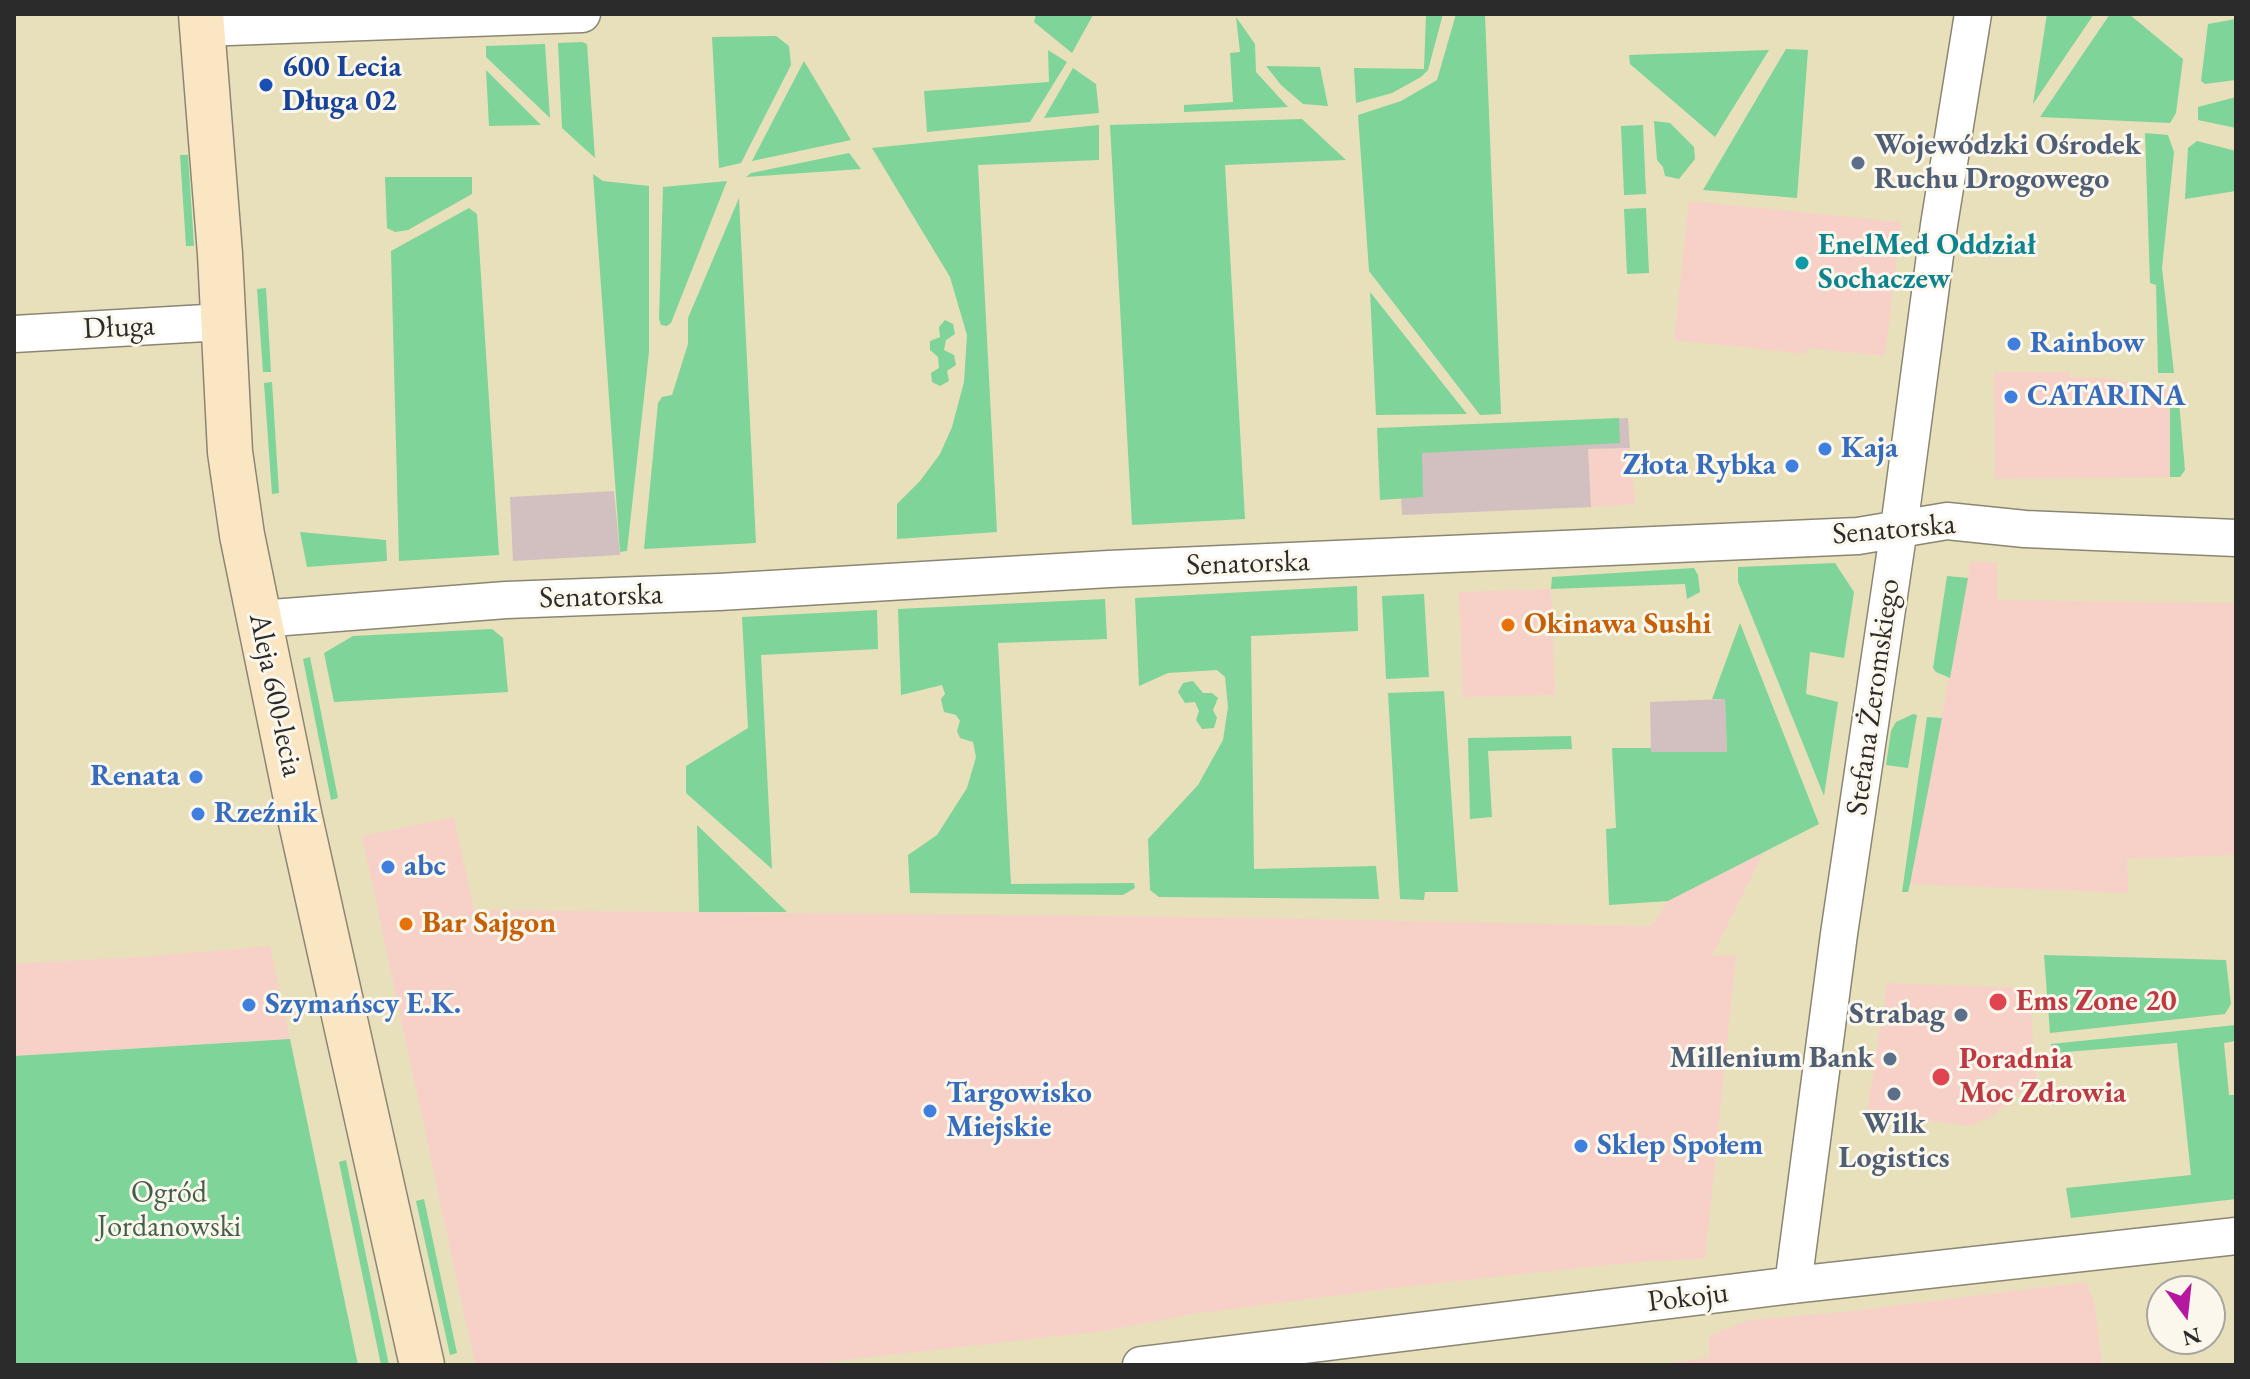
<!DOCTYPE html>
<meta charset="utf-8">
<style>
body{margin:0}
#map{position:relative;width:2250px;height:1379px;overflow:hidden;background:#e8e0bb;font-family:"EB Garamond",serif}
canvas{display:block}
.frame{position:absolute;inset:0;border:16px solid #2b2b2b;pointer-events:none}
.north{position:absolute;left:2146px;top:1275px;width:80px;height:80px;box-sizing:border-box;background:#fbf7ec;border:2px solid #a8a59f;border-radius:50%;rotate:165deg;font-size:22px;font-weight:700;line-height:32px;text-align:center;color:#2b2b2b}
.north::after{content:'';display:block;margin:auto;width:28px;height:36px;background:#b5179e;clip-path:polygon(50% 0,100% 100%,50% 72%,0 100%)}
</style>
<div id="map">
<canvas width="2250" height="1379"></canvas>
<div class="frame"></div>
<div class="north">N</div>
</div>
<script>
const g = document.querySelector('canvas').getContext('2d');
g.lineJoin = 'round';
function paint(path, color) {
  g.fillStyle = color;
  g.fill(path, 'evenodd');
}
function shape(rows) {
  const path = new Path2D();
  for (const r of rows) {
    path.moveTo(r[0], r[1]);
    for (let i = 2; i < r.length; i += 2) path.lineTo(r[i], r[i + 1]);
  }
  return path;
}
function stroke(path, color, width, dash) {
  g.strokeStyle = color;
  g.lineWidth = width;
  g.lineCap = dash ? 'butt' : 'round';
  g.setLineDash(dash || []);
  g.stroke(path);
}
function label(font, color, halo, rows, align = 'center') {
  g.font = font + ' "EB Garamond",serif';
  g.lineWidth = 6;
  g.setLineDash([]);
  g.textBaseline = 'middle';
  g.strokeStyle = halo;
  g.fillStyle = color;
  for (const [text, x, y, turn = 0] of rows) {
    g.save();
    g.translate(x, y);
    g.rotate((+turn || 0) * Math.PI / 180);
    g.textAlign = isNaN(turn) ? turn : align;
    if (halo) g.strokeText(text, 0, 0);
    g.fillText(text, 0, 0);
    g.restore();
  }
}
const built = shape([
 [1689,201,1901,222,1885,356,1807,348,1806,354,1674,340],
 [1994,372,2070,372,2070,377,2111,379,2170,389,2170,477,1995,479],
 [1630,448,1635,504,1591,507,1588,449],
 [1971,562,1997,562,1997,600,2236,603,2236,855,2127,859,2128,893,1910,884],
 [1551,589,1555,695,1463,697,1459,592],
 [454,817,474,910,1205,917,1652,926,1668,901,1764,852,1712,956,1736,955,1705,1259,1647,1261,1410,1286,1192,1314,1104,1331,799,1365,475,1365,362,836],
 [270,946,290,1039,14,1056,14,964,152,956],
 [1887,983,2029,988,2036,1078,1994,1115,1970,1126,1867,1113],
 [2086,1282,2095,1305,2102,1365,1650,1365,1709,1358,1709,1336,1749,1320,1844,1312]
]);
const industrial = shape([
 [1628,418,1630,448,1588,449,1591,507,1402,515,1397,429],
 [614,491,620,555,513,561,510,497],
 [1725,699,1727,752,1651,752,1650,702]
]);
const green = shape([
 [1036,14,1093,14,1093,15,1072,53,1034,22],
 [1426,14,1443,14,1428,70,1421,77,1392,93,1356,103,1354,68,1424,69],
 [1456,14,1485,14,1501,414,1480,415,1369,271,1358,115,1401,101,1437,80],
 [2047,14,2094,14,2033,104],
 [2110,14,2129,14,2183,59,2176,113,2170,123,2040,117],
 [1236,17,1255,44,1256,72,1288,107,1184,112,1184,105,1233,102,1230,53,1240,52],
 [2236,19,2236,80,2205,84,2201,81,2208,24],
 [776,36,789,46,791,65,741,163,719,168,712,37],
 [582,42,587,44,595,158,562,128,558,43],
 [545,44,550,118,486,57,486,46],
 [1786,49,1808,50,1797,198,1703,190],
 [1048,50,1067,62,1030,122,927,132,924,91,1049,82],
 [1769,50,1715,137,1630,64,1629,55],
 [804,61,851,140,752,161],
 [1266,66,1320,67,1328,106,1303,104,1281,85],
 [1073,68,1096,84,1099,113,1044,118],
 [486,70,541,125,489,126],
 [2236,97,2236,128,2198,120,2198,107],
 [1302,119,1346,160,1225,165,1245,519,1132,525,1110,125],
 [1654,121,1670,123,1694,147,1695,159,1679,179,1665,176,1663,167,1657,160],
 [1099,125,1099,160,978,165,997,532,897,539,897,504,920,481,940,454,952,427,964,382,967,335,950,277,872,148],
 [1643,125,1646,194,1624,195,1621,126],
 [2145,133,2168,135,2174,152,2162,268,2174,373,2158,373,2156,285,2150,283],
 [2197,141,2236,151,2236,191,2185,199,2188,148],
 [849,153,861,169,746,177,751,173],
 [180,155,188,155,194,246,186,246],
 [593,174,603,181,649,186,649,352,627,551,620,552],
 [385,177,472,177,472,194,408,230,395,232,387,228],
 [727,181,671,323,667,326,661,325,659,319,663,187],
 [739,198,756,543,644,549,658,403,662,397,672,395,688,344,688,318],
 [469,208,477,214,499,555,399,561,391,251],
 [1646,208,1649,273,1627,274,1624,209],
 [266,288,271,372,263,372,257,289],
 [1370,292,1467,414,1376,415],
 [945,320,953,324,955,334,946,340,944,350,954,355,956,365,947,371,949,381,940,386,932,382,931,373,939,368,938,357,930,350,930,341,940,337,939,327],
 [272,382,279,493,272,494,264,383],
 [2170,389,2178,390,2185,470,2180,477,2170,477],
 [1619,418,1620,443,1422,453,1423,497,1380,500,1377,428],
 [300,532,386,540,387,561,307,567],
 [1835,563,1854,592,1844,658,1810,652,1806,694,1838,702,1824,796,1738,582,1738,567],
 [1694,568,1698,575,1700,592,1687,599,1685,584,1551,589,1552,577],
 [1947,576,1968,578,1950,678,1936,672,1933,668],
 [1357,586,1358,631,1251,636,1254,869,1376,866,1379,899,1159,897,1150,890,1148,839,1198,785,1223,740,1228,707,1225,677,1217,670,1168,673,1139,686,1135,598],
 [1424,594,1429,677,1386,679,1382,596],
 [1105,599,1107,639,998,643,1011,884,1134,883,1135,888,1123,895,910,893,908,855,937,835,967,788,976,757,973,742,960,738,957,731,960,721,956,715,944,712,941,699,945,694,942,685,901,695,898,609],
 [877,610,878,649,761,655,772,869,686,793,686,766,748,728,742,617],
 [1740,623,1819,824,1668,901,1609,905,1606,829,1616,828,1612,748,1651,748,1651,752,1727,752,1725,699,1712,699],
 [492,629,503,638,508,692,334,702,324,653,353,636],
 [310,657,338,798,331,800,303,659],
 [1193,681,1203,693,1212,693,1218,698,1213,710,1217,718,1214,728,1202,729,1196,720,1199,711,1195,702,1185,703,1178,692,1183,683],
 [1444,691,1458,892,1425,892,1424,900,1400,899,1388,693],
 [1913,714,1917,715,1908,768,1886,765,1891,731,1896,722],
 [1927,717,1942,718,1910,884,1908,892,1902,892],
 [1571,736,1572,749,1488,751,1492,817,1470,819,1468,738],
 [697,825,787,912,699,912],
 [2044,955,2226,960,2231,1004,2225,1014,2050,1033],
 [2236,1025,2236,1041,2224,1043,2229,1095,2236,1095,2236,1199,2071,1218,2066,1188,2191,1175,2177,1043,2053,1053,2051,1044],
 [290,1039,358,1365,14,1365,14,1056],
 [346,1160,389,1365,381,1365,339,1162],
 [424,1199,457,1353,450,1355,416,1201]
]);
const street = shape([
 [202,28,582,14],
 [14,334,223,322],
 [259,619,506,600,719,592,1109,569,1858,536,1947,521,2025,529,2236,538],
 [1793,1285,1839,934,1899,528,1939,225,1973,14],
 [1141,1365,1793,1285,2236,1236]
]);
const secondary = shape([
 [201,14,220,254,230,452,242,535,300,818,422,1365]
]);
const markers = [
 [266,85,8,"#1a4fb4"],
 [1858,163,8,"#5c6f8a"],
 [1802,263,8,"#0f9aa8"],
 [2014,344,8,"#3f7fe0"],
 [2011,397,8,"#3f7fe0"],
 [1825,449,8,"#3f7fe0"],
 [1792,466,8,"#3f7fe0"],
 [1508,625,8,"#e8710a"],
 [196,777,8,"#3f7fe0"],
 [198,814,8,"#3f7fe0"],
 [388,867,8,"#3f7fe0"],
 [406,924,8,"#e8710a"],
 [1998,1002,10,"#e0444e"],
 [249,1005,8,"#3f7fe0"],
 [1961,1015,8,"#5c6f8a"],
 [1890,1059,8,"#5c6f8a"],
 [1941,1077,10,"#e0444e"],
 [1894,1094,8,"#5c6f8a"],
 [930,1111,8,"#3f7fe0"],
 [1581,1146,8,"#3f7fe0"]
];
const transitNames = [
 ["600 Lecia",282,68],
 ["Długa 02",282,102]
];
const serviceNames = [
 ["Wojewódzki Ośrodek",1874,146,"left"],
 ["Ruchu Drogowego",1874,180,"left"],
 ["Strabag",1945,1015],
 ["Millenium Bank",1874,1059],
 ["Wilk",1894,1125,"center"],
 ["Logistics",1894,1159,"center"]
];
const cultureNames = [
 ["EnelMed Oddział",1818,246],
 ["Sochaczew",1818,280]
];
const streetNames = [
 ["Długa",119,328,-3],
 ["Senatorska",1894,530,-5],
 ["Senatorska",1248,564,-2],
 ["Senatorska",601,597,-2],
 ["Aleja 600-lecia",275,695,78],
 ["Stefana Żeromskiego",1874,697,-82],
 ["Pokoju",1688,1298,-7]
];
const shopNames = [
 ["Rainbow",2030,344],
 ["CATARINA",2027,397],
 ["Kaja",1841,449],
 ["Złota Rybka",1776,466,"right"],
 ["Renata",180,777,"right"],
 ["Rzeźnik",214,814],
 ["abc",404,867],
 ["Szymańscy E.K.",265,1005],
 ["Targowisko",946,1094],
 ["Miejskie",946,1128],
 ["Sklep Społem",1597,1146]
];
const foodNames = [
 ["Okinawa Sushi",1524,625],
 ["Bar Sajgon",422,924]
];
const healthNames = [
 ["Ems Zone 20",2016,1002],
 ["Poradnia",1959,1060],
 ["Moc Zdrowia",1959,1094]
];
const parkNames = [
 ["Ogród",169,1194],
 ["Jordanowski",169,1228]
];
paint(built, '#f7d1c8');
paint(industrial, '#d2bfc0');
paint(green, '#7ed499');
stroke(street, '#8a8673', 39);
stroke(secondary, '#8a8673', 47);
stroke(street, '#fff', 36);
stroke(secondary, '#fbe6c4', 44);
for (const [x, y, r, color] of markers) {
  const dot = new Path2D();
  dot.arc(x, y, r, 0, 2 * Math.PI);
  g.fillStyle = color;
  g.fill(dot);
  stroke(dot, '#fbf7ec', 3);
}
label('bold 30px', '#164399', '#fbf7ec', transitNames, 'left');
label('bold 30px', '#4e5e75', '#fbf7ec', serviceNames, 'right');
label('bold 30px', '#0d838f', '#fbf7ec', cultureNames, 'left');
label('30px', '#2b2b2b', '#fbf7ec', streetNames);
label('bold 30px', '#366cbe', '#fbf7ec', shopNames, 'left');
label('bold 30px', '#c56008', '#fbf7ec', foodNames, 'left');
label('bold 30px', '#be3a42', '#fbf7ec', healthNames, 'left');
label('30px', '#445e4c', '#fbf7ec', parkNames);
</script>
